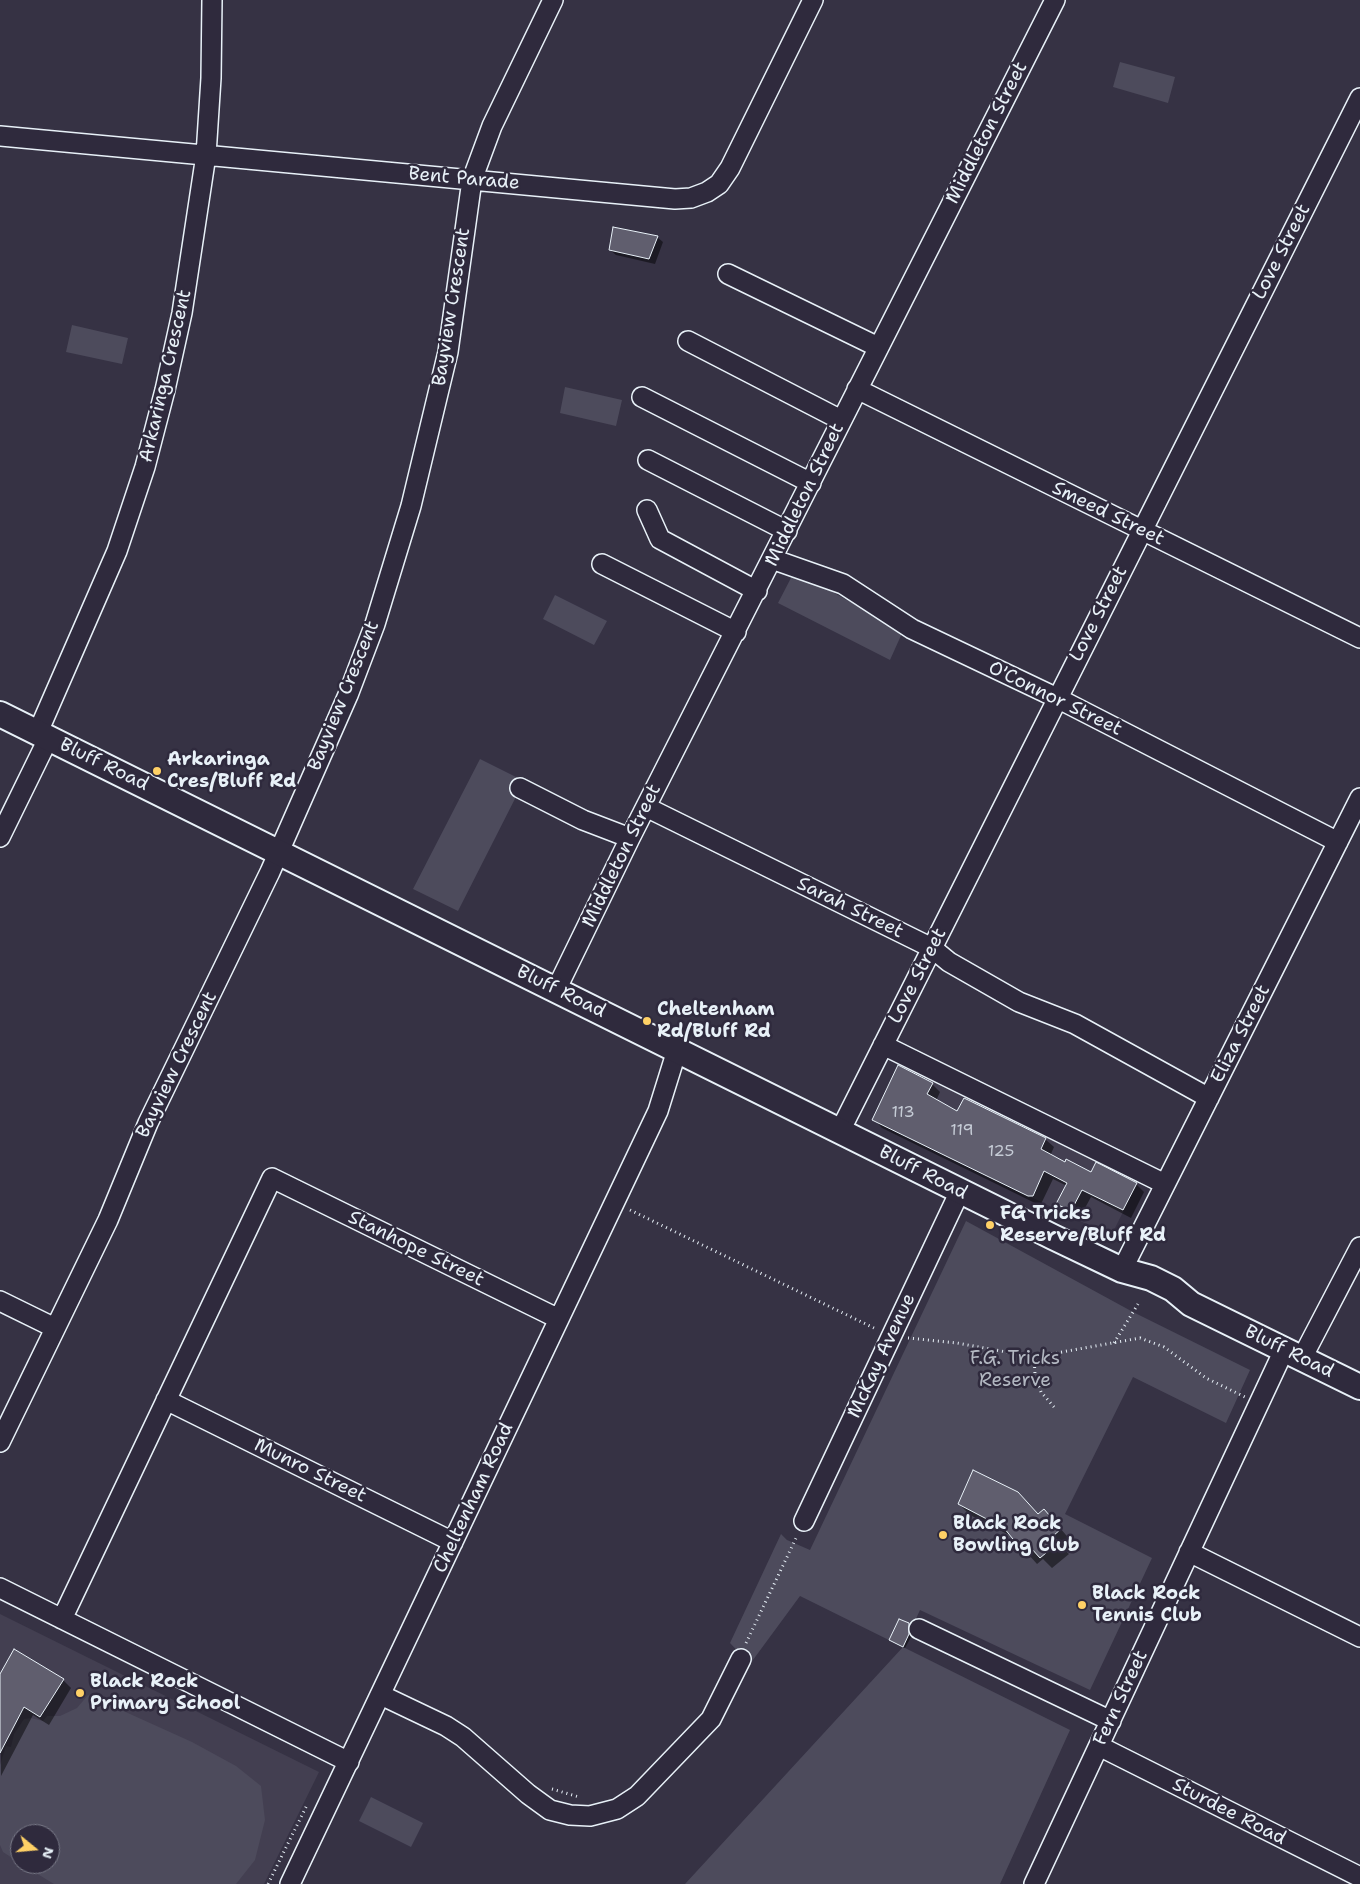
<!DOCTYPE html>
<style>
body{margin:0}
#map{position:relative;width:1360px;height:1884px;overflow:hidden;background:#363244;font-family:"Shantell Sans",sans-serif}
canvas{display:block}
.north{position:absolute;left:10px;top:1824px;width:50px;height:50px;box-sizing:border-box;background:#2f2a3d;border:1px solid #797a88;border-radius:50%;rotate:107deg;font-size:14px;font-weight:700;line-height:20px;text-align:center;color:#e8f1f8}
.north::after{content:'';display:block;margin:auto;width:18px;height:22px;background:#ffd166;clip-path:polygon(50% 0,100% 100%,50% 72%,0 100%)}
</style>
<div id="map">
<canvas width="1360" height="1884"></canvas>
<div class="north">N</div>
</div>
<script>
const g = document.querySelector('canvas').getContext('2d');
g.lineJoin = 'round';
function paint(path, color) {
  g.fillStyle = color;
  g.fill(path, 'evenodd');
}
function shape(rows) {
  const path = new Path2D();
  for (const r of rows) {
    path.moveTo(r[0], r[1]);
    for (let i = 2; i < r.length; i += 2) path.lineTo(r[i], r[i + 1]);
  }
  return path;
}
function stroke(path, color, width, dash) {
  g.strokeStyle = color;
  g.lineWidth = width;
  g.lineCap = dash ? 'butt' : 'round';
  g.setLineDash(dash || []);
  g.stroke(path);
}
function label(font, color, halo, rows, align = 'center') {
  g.font = font + ' "Shantell Sans",sans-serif';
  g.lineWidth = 5;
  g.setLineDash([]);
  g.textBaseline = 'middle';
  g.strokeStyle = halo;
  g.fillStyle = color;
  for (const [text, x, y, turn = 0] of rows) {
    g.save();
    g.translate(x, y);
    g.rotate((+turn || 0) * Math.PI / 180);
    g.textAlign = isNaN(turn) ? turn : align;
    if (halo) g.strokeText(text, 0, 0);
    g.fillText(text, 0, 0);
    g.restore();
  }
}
const built = shape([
 [901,1061,1140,1178,1111,1236,873,1120],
 [0,1614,319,1772,264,1884,0,1884],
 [20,1834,50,1834,50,1864,20,1864]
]);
const green = shape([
 [1120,62,1175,77,1168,103,1113,87],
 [72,325,128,338,122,364,66,352],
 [565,387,622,400,616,426,560,413],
 [792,576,807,578,903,631,890,660,778,603],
 [555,595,607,621,594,645,543,619],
 [480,759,524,781,458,911,413,889],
 [966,1221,1133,1312,1250,1370,1226,1423,1133,1377,1065,1514,1152,1558,1090,1690,920,1610,903,1647,1070,1730,1000,1884,685,1884,903,1647,800,1596,750,1664,730,1643,781,1534,787,1540,810,1550],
 [88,1695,192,1742,236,1766,261,1786,265,1820,255,1860,236,1884,54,1884,21,1864,50,1864,50,1834,20,1834,20,1863,3,1852,0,1845,0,1765,6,1746,11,1747,14,1734,24,1719,31,1718,43,1721,47,1716,60,1716,77,1708],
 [371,1797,423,1823,411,1847,359,1821]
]);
const shadow = shape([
 [657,237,663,242,655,264,616,255,610,250],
 [932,1084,940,1092,936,1101,957,1113,1045,1139,1054,1147,1050,1156,1092,1174,1136,1184,1144,1192,1131,1218,1091,1197,1079,1219,1066,1212,1058,1203,1067,1186,1053,1179,1041,1204,1037,1204,882,1128,874,1119],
 [959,1504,1038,1515,1055,1522,1071,1541,1063,1548,1069,1554,1052,1568,1043,1559,1037,1564,1013,1537,970,1515],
 [909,1625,911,1627,911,1637,905,1648,891,1640],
 [0,1676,63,1680,71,1688,49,1725,33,1715,1,1776]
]);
const building = shape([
 [613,227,658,236,649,259,609,250,613,227],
 [898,1065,933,1083,927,1094,957,1111,964,1098,1046,1138,1041,1149,1065,1162,1066,1159,1091,1172,1096,1162,1137,1183,1123,1210,1082,1190,1071,1211,1056,1204,1067,1183,1044,1171,1033,1196,1028,1196,872,1120,898,1065],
 [973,1470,1018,1492,1038,1514,1044,1509,1061,1529,1053,1536,1059,1542,1040,1558,1031,1548,1025,1554,1004,1528,958,1504,973,1470],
 [899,1619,909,1623,909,1634,903,1647,889,1640,899,1619],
 [14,1649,64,1679,40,1717,24,1707,0,1753,0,1674,14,1649]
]);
const path = shape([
 [630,1210,876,1329],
 [908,1338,957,1343,1034,1357,1140,1338,1164,1347,1206,1378,1245,1397],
 [1114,1343,1138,1304],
 [1034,1357,1035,1374,1041,1392,1054,1407],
 [746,1643,797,1536],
 [552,1789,579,1797],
 [268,1884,307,1805]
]);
const minor = shape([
 [0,136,675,199,691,198,707,192,719,184,730,168,813,0],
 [728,274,878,347],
 [688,341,841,420],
 [857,389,1360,638],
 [642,397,811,483],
 [648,460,787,531],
 [647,510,660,539,757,591],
 [772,559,843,584,912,629,1057,698,1338,842],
 [602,564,736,632],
 [38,732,117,551,145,467,165,390,182,313,206,155,211,78,212,0],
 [520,788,583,820,630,838],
 [646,807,932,948,949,962,1019,1002,1075,1024,1209,1098],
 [0,837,49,737],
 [556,990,630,838,1055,0],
 [883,1045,1165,1184],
 [840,1131,1360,98],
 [1122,1270,1360,798],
 [0,1301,55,1328],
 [1302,1358,1360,1247],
 [166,1400,453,1542],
 [0,1442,108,1220,148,1123,270,872,348,695,375,624,411,506,448,352,472,180,492,126,553,0],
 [804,1521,960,1191],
 [1189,1552,1360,1637],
 [0,1588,349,1762],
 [62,1619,272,1178,559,1319],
 [919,1629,1111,1721],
 [381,1695,446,1726,463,1737,528,1794,550,1810,570,1815,590,1816,617,1809,637,1796,711,1719,741,1659],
 [1099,1746,1360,1877],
 [290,1884,658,1111,677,1050],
 [1034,1884,1284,1350]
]);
const major = shape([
 [0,714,1053,1237,1122,1270,1151,1278,1173,1289,1191,1304,1360,1387]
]);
const markers = [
 [157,771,5,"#ffd166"],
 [647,1021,5,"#ffd166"],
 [990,1225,5,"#ffd166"],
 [943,1535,5,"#ffd166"],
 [1082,1605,5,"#ffd166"],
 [80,1693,5,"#ffd166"]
];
const numberNames = [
 ["113",903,1113],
 ["119",962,1131],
 ["125",1001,1152]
];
const streetNames = [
 ["Middleton Street",987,133,-63],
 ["Bent Parade",464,179,5],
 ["Love Street",1282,252,-63],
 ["Bayview Crescent",452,307,-81],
 ["Arkaringa Crescent",166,376,-77],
 ["Middleton Street",805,495,-64],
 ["Smeed Street",1108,514,26],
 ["Love Street",1099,614,-63],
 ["Bayview Crescent",344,696,-68],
 ["O'Connor Street",1055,699,26],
 ["Bluff Road",104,765,26],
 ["Middleton Street",622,856,-64],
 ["Sarah Street",850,908,26],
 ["Love Street",918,976,-63],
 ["Bluff Road",561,992,26],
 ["Eliza Street",1241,1034,-63],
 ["Bayview Crescent",177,1065,-64],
 ["Bluff Road",923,1173,27],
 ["Stanhope Street",416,1249,26],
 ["Bluff Road",1289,1352,26],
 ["McKay Avenue",882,1356,-65],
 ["Munro Street",310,1471,26],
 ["Cheltenham Road",474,1498,-65],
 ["Fern Street",1121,1698,-65],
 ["Sturdee Road",1229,1812,27]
];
const poiNames = [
 ["Arkaringa",167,760],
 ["Cres/Bluff Rd",167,782],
 ["Cheltenham",657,1010],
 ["Rd/Bluff Rd",657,1032],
 ["FG Tricks",1000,1214],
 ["Reserve/Bluff Rd",1000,1236],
 ["Black Rock",953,1524],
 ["Bowling Club",953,1546],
 ["Black Rock",1092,1594],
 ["Tennis Club",1092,1616],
 ["Black Rock",90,1682],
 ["Primary School",90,1704]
];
const parkNames = [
 ["F.G. Tricks",1015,1359],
 ["Reserve",1015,1381]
];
paint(built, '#433f51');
paint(green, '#4d4b5c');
paint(shadow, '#0007');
paint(building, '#605e6e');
stroke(building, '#e8f1f8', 1);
stroke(minor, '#e8f1f8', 22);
stroke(major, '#e8f1f8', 28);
stroke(path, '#e8f1f8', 3, [1, 4]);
stroke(minor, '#2f2a3d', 19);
stroke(major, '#2f2a3d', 24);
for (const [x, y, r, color] of markers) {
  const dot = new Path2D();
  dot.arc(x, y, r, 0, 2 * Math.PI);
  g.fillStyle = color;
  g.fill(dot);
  stroke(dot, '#2f2a3d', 2);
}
label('16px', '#c6ccd6', null, numberNames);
label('19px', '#e8f1f8', '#2f2a3d', streetNames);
label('bold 19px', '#e8f1f8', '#2f2a3d', poiNames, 'left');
label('19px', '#b2b7c1', '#2f2a3d', parkNames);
</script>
